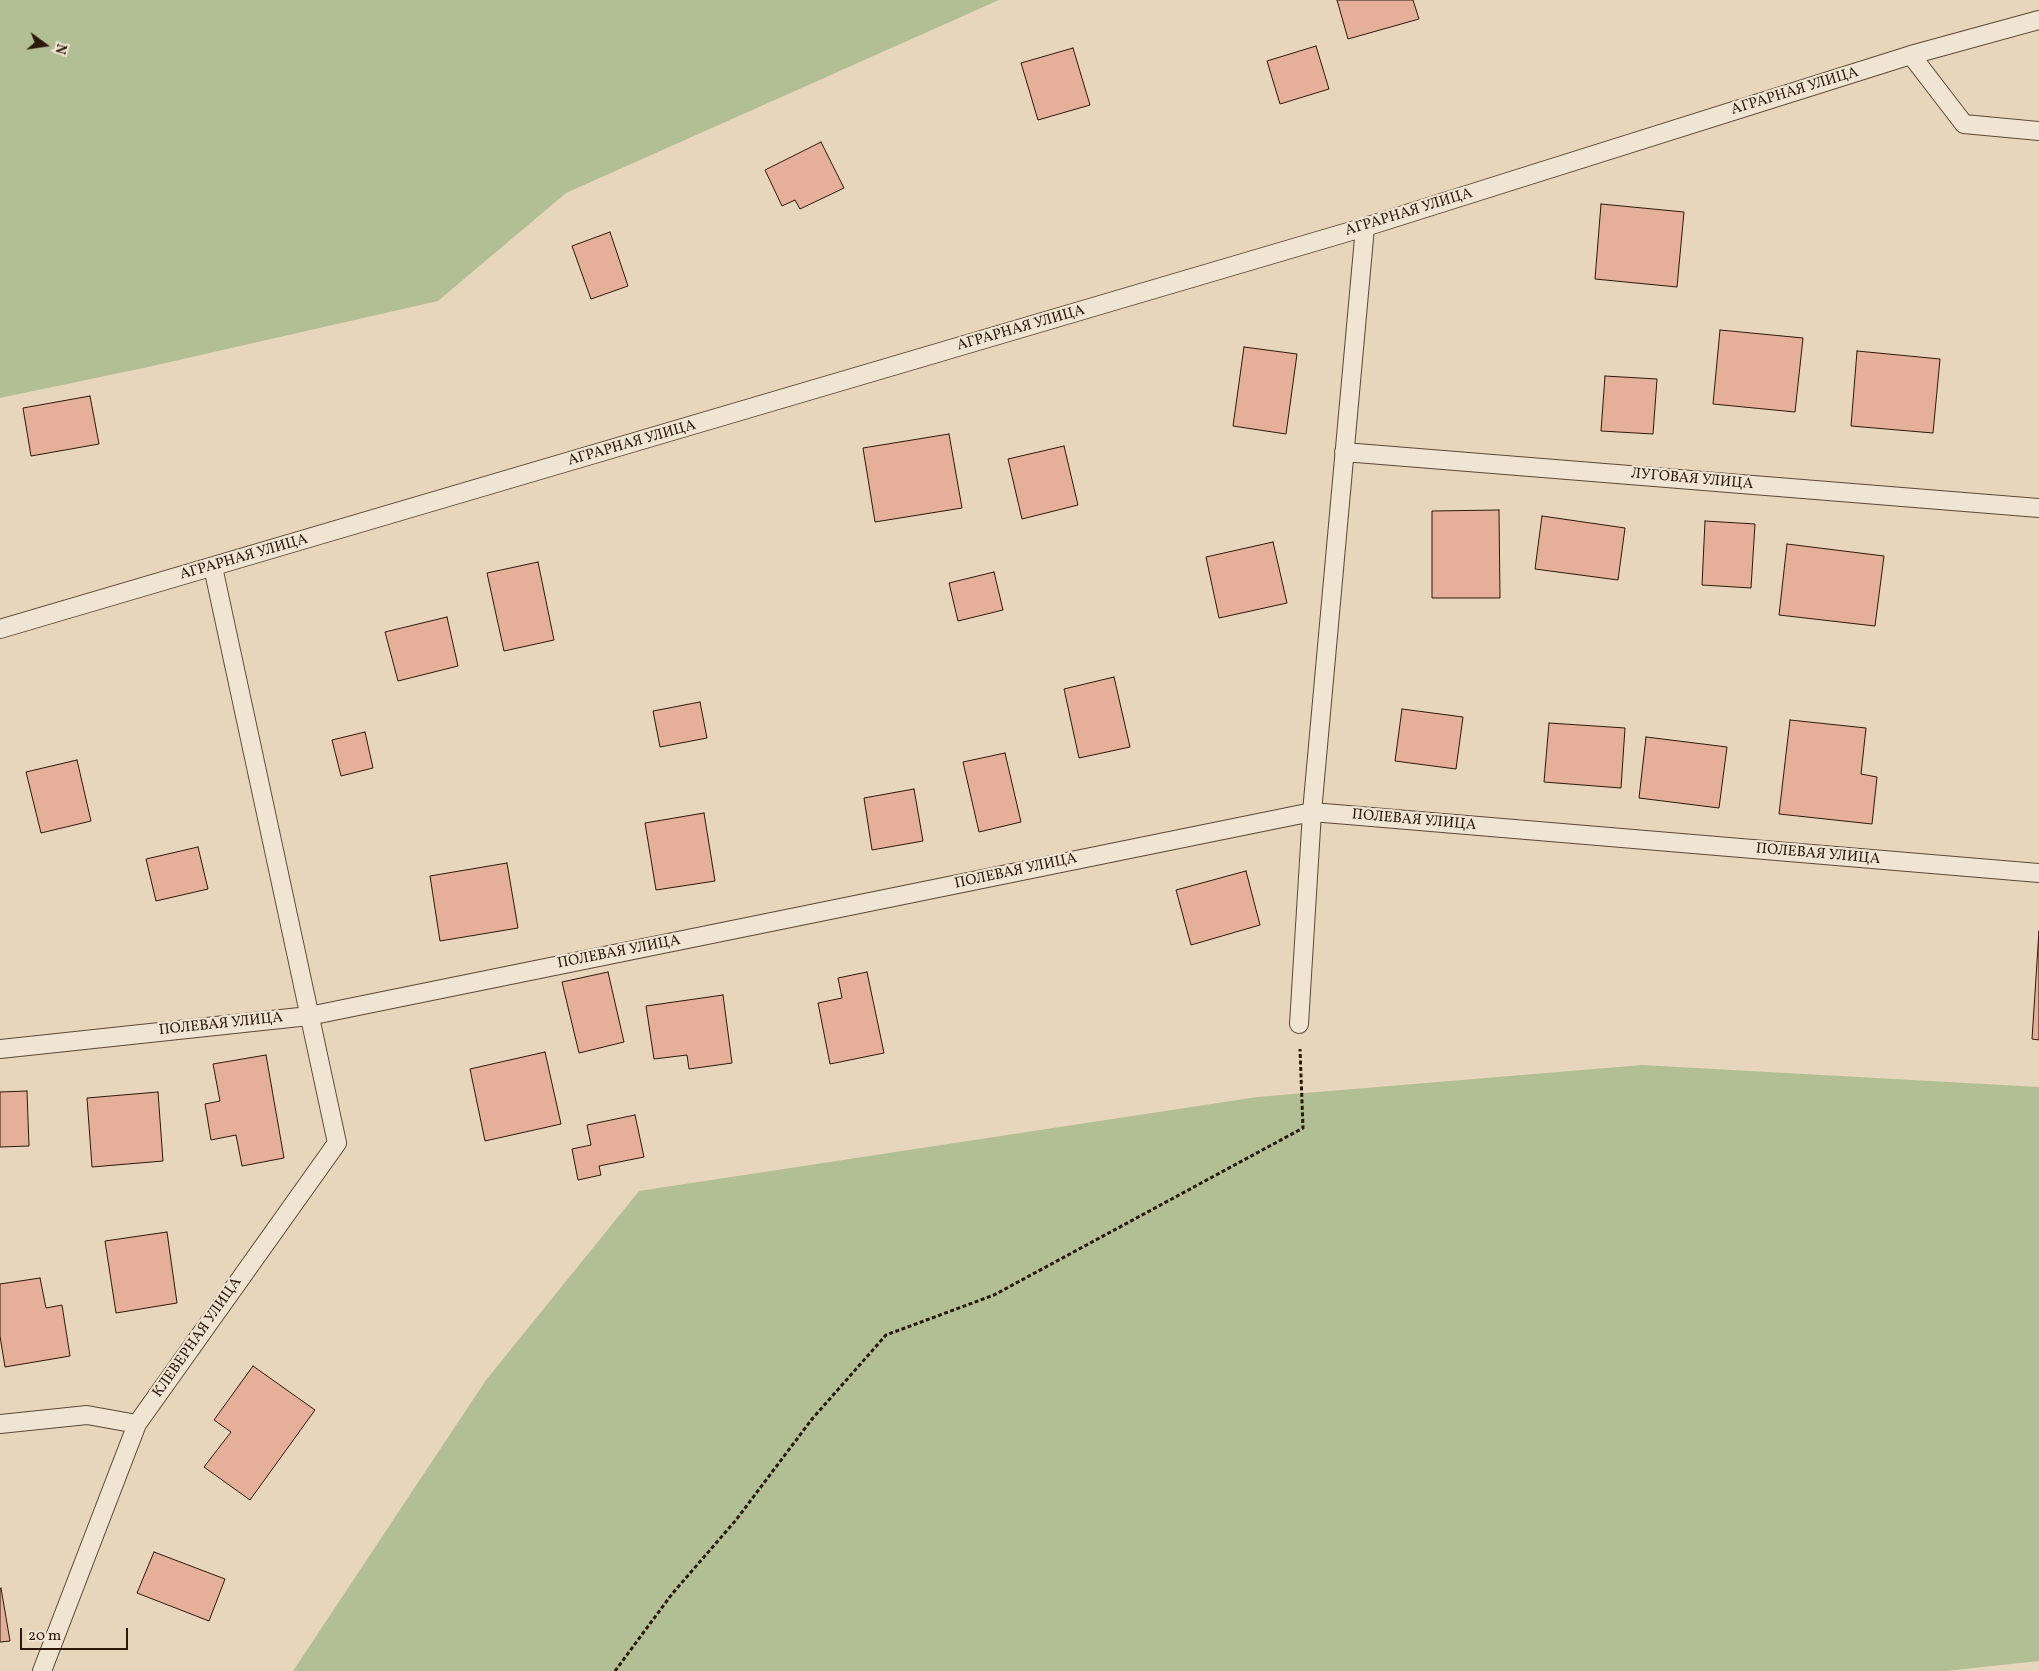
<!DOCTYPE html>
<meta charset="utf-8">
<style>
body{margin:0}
#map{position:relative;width:2039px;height:1671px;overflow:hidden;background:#e8d6bc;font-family:Vollkorn,serif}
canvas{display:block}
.north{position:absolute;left:20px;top:20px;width:50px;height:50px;-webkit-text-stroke:4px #f0e4d3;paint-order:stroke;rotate:104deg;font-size:14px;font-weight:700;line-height:20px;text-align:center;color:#2c1808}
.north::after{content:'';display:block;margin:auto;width:18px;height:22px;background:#2c1808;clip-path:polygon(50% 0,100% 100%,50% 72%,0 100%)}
.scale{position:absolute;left:20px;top:1628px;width:108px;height:22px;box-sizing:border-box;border:2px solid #2c1808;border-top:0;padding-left:6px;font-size:15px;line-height:18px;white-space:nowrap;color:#2c1808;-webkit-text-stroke:4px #f0e4d3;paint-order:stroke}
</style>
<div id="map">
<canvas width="2039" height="1671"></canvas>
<div class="north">N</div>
<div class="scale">20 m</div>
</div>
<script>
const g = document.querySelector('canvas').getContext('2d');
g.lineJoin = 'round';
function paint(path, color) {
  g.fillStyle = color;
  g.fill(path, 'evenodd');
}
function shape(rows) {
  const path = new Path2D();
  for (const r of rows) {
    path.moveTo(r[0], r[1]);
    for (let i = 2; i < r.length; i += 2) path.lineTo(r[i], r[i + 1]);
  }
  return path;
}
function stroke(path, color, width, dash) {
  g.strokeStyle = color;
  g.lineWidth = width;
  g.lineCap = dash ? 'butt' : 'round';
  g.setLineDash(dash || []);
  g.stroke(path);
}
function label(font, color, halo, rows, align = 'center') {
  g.font = font + ' Vollkorn,serif';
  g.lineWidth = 4.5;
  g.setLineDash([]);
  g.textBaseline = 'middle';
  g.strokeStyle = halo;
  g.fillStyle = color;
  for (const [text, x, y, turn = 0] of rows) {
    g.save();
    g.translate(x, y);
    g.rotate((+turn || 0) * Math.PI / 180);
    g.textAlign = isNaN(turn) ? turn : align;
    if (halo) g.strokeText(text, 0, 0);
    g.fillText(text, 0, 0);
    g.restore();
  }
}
const green = shape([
 [0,0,999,0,566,193,438,301,148,367,0,398],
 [1642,1065,2039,1087,2039,1661,1946,1671,293,1671,486,1380,639,1191,1257,1097]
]);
const building = shape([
 [1337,0,1413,0,1419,19,1348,39,1337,0],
 [1316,46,1329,89,1280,104,1267,61,1316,46],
 [1073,48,1090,105,1038,120,1021,63,1073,48],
 [821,142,844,188,800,209,795,200,782,206,765,170,821,142],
 [1601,204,1684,212,1677,287,1595,279,1601,204],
 [610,232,628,286,591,299,572,246,610,232],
 [1720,330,1803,338,1795,412,1713,404,1720,330],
 [1244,347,1297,354,1286,434,1233,426,1244,347],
 [1857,351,1940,359,1933,433,1851,426,1857,351],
 [1605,376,1657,379,1653,434,1601,431,1605,376],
 [90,396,99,444,31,456,23,408,90,396],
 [949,434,962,508,875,522,863,448,949,434],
 [1064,446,1078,505,1022,519,1008,459,1064,446],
 [1499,510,1500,598,1432,598,1432,511,1499,510],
 [1542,516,1625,528,1618,580,1535,569,1542,516],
 [1705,521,1755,524,1751,588,1702,585,1705,521],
 [1273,542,1287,603,1219,618,1206,557,1273,542],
 [1787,544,1884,556,1875,626,1779,615,1787,544],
 [538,562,554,640,504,651,487,573,538,562],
 [994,572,1003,610,958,621,949,583,994,572],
 [447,617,458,666,398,681,385,632,447,617],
 [1114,677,1130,747,1079,758,1064,689,1114,677],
 [700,702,707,738,660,747,653,711,700,702],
 [1402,709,1463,717,1456,769,1395,761,1402,709],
 [1790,720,1866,728,1861,774,1877,777,1872,824,1779,814,1790,720],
 [1549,723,1625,728,1621,788,1544,782,1549,723],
 [365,732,373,768,341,776,332,740,365,732],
 [1646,737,1727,747,1719,808,1639,798,1646,737],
 [1005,753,1021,822,979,832,963,762,1005,753],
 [77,760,91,821,41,833,26,772,77,760],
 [914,789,923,841,872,850,864,798,914,789],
 [704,813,715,881,656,890,645,823,704,813],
 [198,847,208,889,156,901,146,859,198,847],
 [507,863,518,928,440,941,430,876,507,863],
 [1246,871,1260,925,1191,945,1176,890,1246,871],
 [2039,931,2039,1040,2032,1039,2039,931],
 [608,972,624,1042,579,1053,562,982,608,972],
 [867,972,884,1053,830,1064,818,1003,842,998,838,978,867,972],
 [723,995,732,1063,689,1069,687,1055,654,1059,646,1006,723,995],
 [545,1052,561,1124,485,1141,470,1069,545,1052],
 [266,1055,284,1158,242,1166,236,1135,211,1140,205,1104,220,1101,213,1064,266,1055],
 [27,1091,29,1146,0,1147,0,1092,27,1091],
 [158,1092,163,1161,92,1167,87,1098,158,1092],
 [635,1115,644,1157,599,1166,601,1175,578,1180,572,1149,591,1145,587,1125,635,1115],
 [167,1232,177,1303,116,1313,105,1241,167,1232],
 [40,1278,46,1308,62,1305,70,1356,5,1367,0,1336,0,1284,40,1278],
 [253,1366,315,1410,250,1500,204,1467,231,1432,214,1420,253,1366],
 [154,1552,225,1579,209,1621,137,1593,154,1552],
 [1,1588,10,1641,0,1642,0,1589,1,1588]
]);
const path = shape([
 [615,1671,672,1594,736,1520,812,1419,886,1335,994,1295,1303,1128,1300,1049]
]);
const service = shape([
 [1911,55,1964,124,2039,131],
 [1344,452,2039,508],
 [0,629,1365,227,1911,55,2039,20],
 [1299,1024,1312,812,1365,227],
 [0,1049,309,1016,1312,812,2039,873],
 [0,1424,87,1415,137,1424],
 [42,1671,137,1424,337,1143,213,567]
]);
const streetNames = [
 ["АГРАРНАЯ УЛИЦА",1795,92,-17],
 ["АГРАРНАЯ УЛИЦА",1409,213,-17],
 ["АГРАРНАЯ УЛИЦА",1021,329,-16],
 ["АГРАРНАЯ УЛИЦА",632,444,-16],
 ["ЛУГОВАЯ УЛИЦА",1692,480,5],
 ["АГРАРНАЯ УЛИЦА",244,558,-16],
 ["ПОЛЕВАЯ УЛИЦА",1414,821,5],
 ["ПОЛЕВАЯ УЛИЦА",1818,855,5],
 ["ПОЛЕВАЯ УЛИЦА",1016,872,-12],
 ["ПОЛЕВАЯ УЛИЦА",619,953,-11],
 ["ПОЛЕВАЯ УЛИЦА",221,1025,-6],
 ["КЛЕВЕРНАЯ УЛИЦА",198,1338,-55]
];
paint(green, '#b2bf94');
paint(building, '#e5af9a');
stroke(building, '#2c1808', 1);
stroke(service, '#5b4835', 20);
stroke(path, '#2c1808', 3, [4, 2.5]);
stroke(service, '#f0e4d3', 18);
label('15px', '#2c1808', '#f0e4d3', streetNames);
</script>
